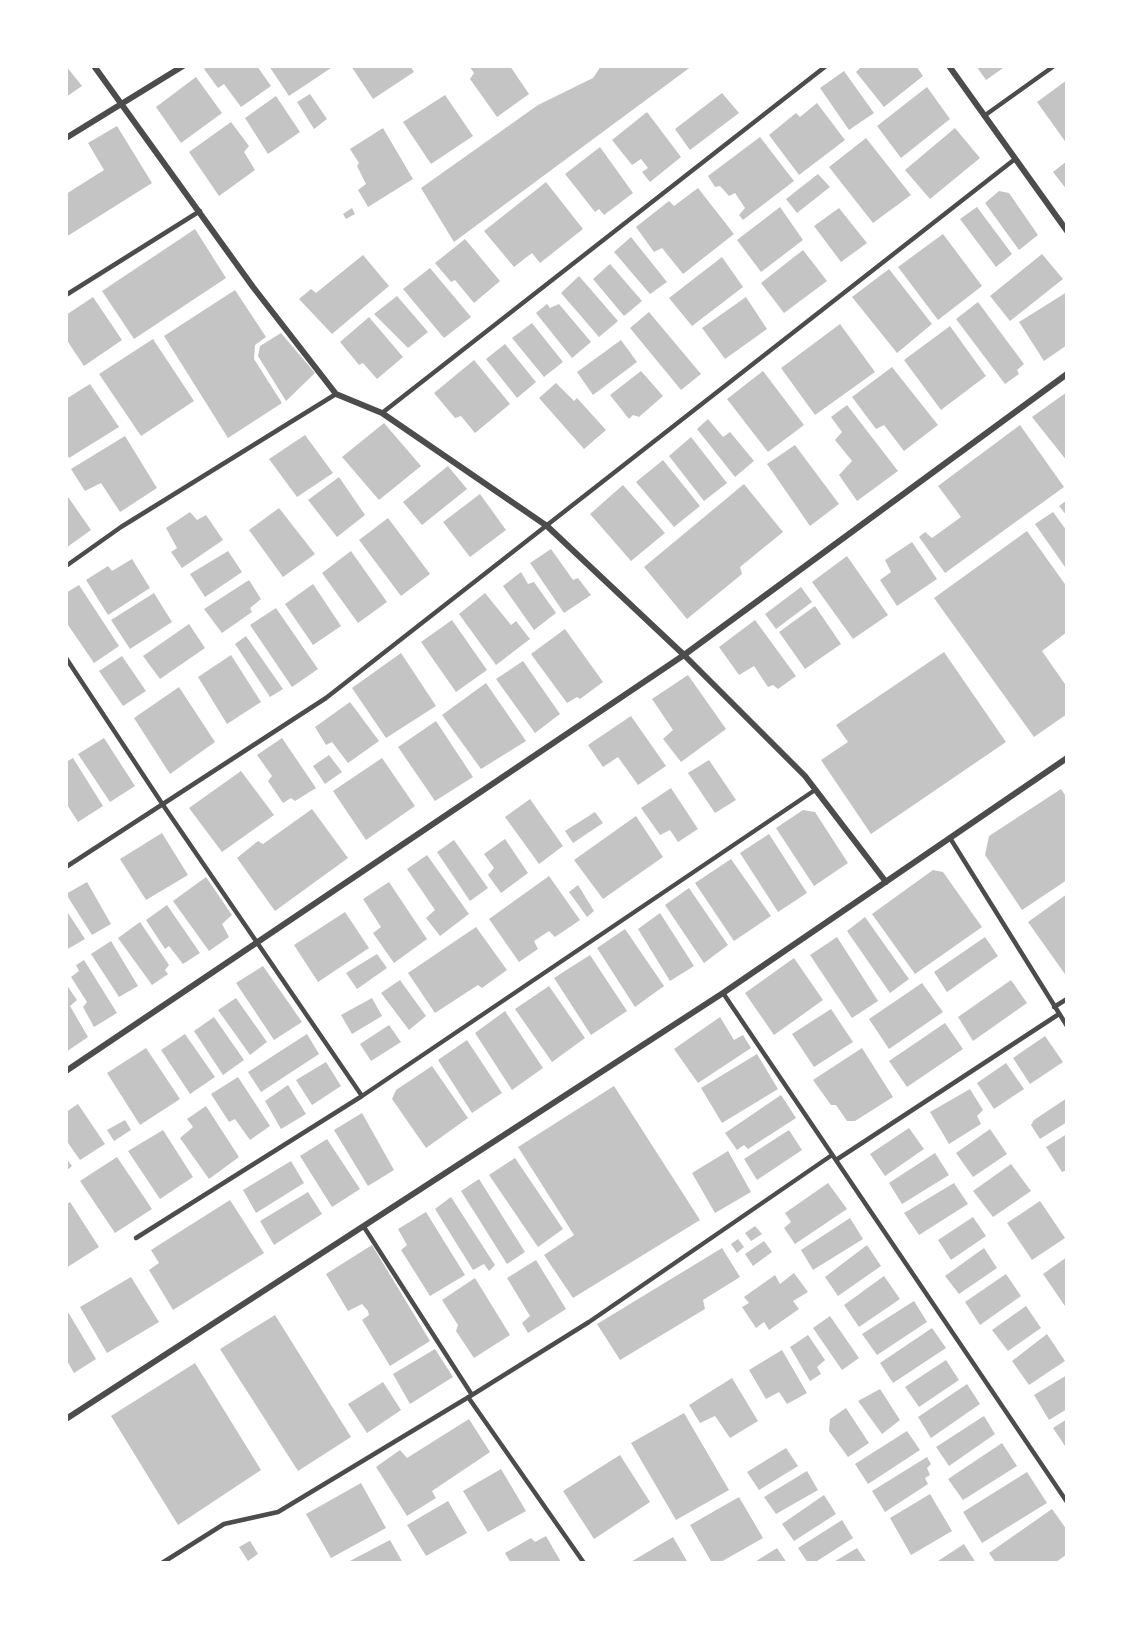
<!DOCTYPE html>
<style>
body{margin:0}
#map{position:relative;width:1133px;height:1629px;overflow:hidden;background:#fff;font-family:Lato,sans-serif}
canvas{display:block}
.frame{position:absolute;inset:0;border:68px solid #fff;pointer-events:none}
</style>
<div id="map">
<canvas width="1133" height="1629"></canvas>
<div class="frame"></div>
</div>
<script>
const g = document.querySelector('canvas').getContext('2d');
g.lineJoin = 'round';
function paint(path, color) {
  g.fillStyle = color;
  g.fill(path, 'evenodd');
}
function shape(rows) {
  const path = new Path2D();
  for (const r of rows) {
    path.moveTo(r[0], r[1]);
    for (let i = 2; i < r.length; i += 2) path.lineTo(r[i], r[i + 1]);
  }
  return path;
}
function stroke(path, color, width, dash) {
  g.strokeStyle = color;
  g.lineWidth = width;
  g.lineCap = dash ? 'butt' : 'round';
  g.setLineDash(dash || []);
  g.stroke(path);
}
const building = shape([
 [66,66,82,86,66,97],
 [208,66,257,66,271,86,241,107,224,84,218,88,204,69],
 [269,66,334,66,289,96],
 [351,66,410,66,414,72,373,99],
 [469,66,510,66,529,94,497,117,470,79,474,73],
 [601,66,692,66,454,242,421,188,538,105,593,78],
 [862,66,916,66,923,76,884,107,856,72],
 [976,66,1006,66,986,80],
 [844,71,874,113,849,130,820,88],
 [196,77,222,113,181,143,156,107],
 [1067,80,1067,144,1037,102],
 [927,87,950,119,901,158,877,126],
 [722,93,739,113,690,150,675,129],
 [310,94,327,119,314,129,297,102],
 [445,95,473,136,431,164,403,122],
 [276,96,300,132,268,154,245,118],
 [817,103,845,140,799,175,769,135,796,113,800,117],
 [647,112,681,157,650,182,642,172,648,168,641,159,632,165,612,140],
 [231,122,249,146,244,152,255,170,219,196,189,152],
 [117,126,152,183,66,237,66,194,104,170,88,143],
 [383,128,413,179,368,207,358,190,366,184,357,166,359,163,350,149],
 [955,128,980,158,930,199,905,170],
 [760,137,794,181,743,220,739,215,745,208,735,193,729,196,720,186,715,187,708,176],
 [866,138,911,195,873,223,829,167],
 [600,147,633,193,604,215,599,209,595,212,565,174],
 [1067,161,1067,190,1053,172],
 [818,174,830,187,797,213,786,199],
 [546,182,583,229,540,263,532,253,514,267,484,231],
 [698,188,734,234,683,274,662,248,654,252,636,227,669,201,674,206],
 [999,191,1009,193,1038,235,1019,250,985,203],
 [780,207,803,240,761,272,737,240],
 [977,207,1012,254,996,267,960,219],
 [352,208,355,214,346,219,343,214],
 [839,208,867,243,841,262,814,226],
 [195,229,226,278,134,339,102,291],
 [943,234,982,286,938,320,898,267],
 [631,237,667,282,650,294,614,252],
 [465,239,500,281,474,303,455,280,451,282,435,263],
 [803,250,827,281,784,313,761,283],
 [1042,254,1063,279,1010,321,990,296],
 [363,255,389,286,332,334,299,299,311,289,316,293],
 [722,257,743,287,692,326,669,298],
 [610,264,642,301,624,316,593,279],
 [430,268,471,317,444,338,403,289],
 [889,269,932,324,897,353,852,297],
 [579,276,618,321,599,337,561,293],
 [235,290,266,337,255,345,254,359,282,403,228,438,164,336],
 [1067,292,1067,345,1044,361,1019,322],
 [397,296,428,332,408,348,374,314],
 [93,297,122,340,84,366,66,339,66,315],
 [746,297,767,329,725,359,702,328],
 [978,302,1024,364,1017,370,1019,374,1005,384,956,319],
 [547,304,550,308,559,304,591,342,572,358,536,313],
 [649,312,701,374,681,390,630,328],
 [369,317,403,357,377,379,363,363,359,365,340,342],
 [532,323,563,362,544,377,512,338],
 [840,324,875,372,815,415,781,368],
 [950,326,986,376,941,410,904,360],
 [281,333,315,373,286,401,258,356,260,346],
 [153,339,194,401,141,436,99,374],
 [621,340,637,362,593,395,577,372],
 [505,344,536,382,517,398,486,359],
 [474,360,510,404,475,433,461,416,455,418,434,393],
 [892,367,938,425,904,451,884,425,876,429,852,397],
 [641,371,663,396,639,417,633,415,629,419,610,395],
 [763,371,804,425,768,452,727,399],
 [556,383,574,401,577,398,606,430,584,449,539,398],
 [90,384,119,427,69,458,66,453,66,399],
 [1067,392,1067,461,1032,417],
 [847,405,898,471,857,501,839,475,852,461,835,440,842,432,831,417],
 [708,419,723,437,730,432,754,461,735,477,697,429],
 [384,423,421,466,379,500,342,457],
 [1020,425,1064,487,945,573,919,537,925,532,932,538,961,517,938,486],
 [305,435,333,473,297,497,269,459],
 [125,436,157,488,120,512,101,483,85,491,71,469],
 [691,437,727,483,704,501,669,456],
 [795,445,839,504,810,526,767,464],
 [663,460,700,506,674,527,636,482],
 [448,466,467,489,422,525,403,502],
 [339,477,365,515,337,537,308,500],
 [744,484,783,532,740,567,742,574,687,619,644,567],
 [623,485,665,533,631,561,590,514],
 [66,494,91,530,66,548],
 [480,494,506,530,470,557,443,522],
 [1067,500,1067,516,1059,506],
 [279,508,315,554,283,577,249,530],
 [190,512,197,520,206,515,223,540,182,568,171,552,177,548,166,528],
 [1053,512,1067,531,1065,567,1035,524],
 [388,518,430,574,401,596,359,540],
 [1027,531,1067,587,1067,632,1042,651,1067,687,1067,714,1034,737,934,598],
 [912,542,937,579,897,606,880,580,891,572,885,560],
 [551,549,573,580,578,578,591,595,564,613,530,563],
 [228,551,242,572,205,597,190,574],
 [351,551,387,602,358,623,322,573],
 [847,556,888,615,853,639,812,582],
 [132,559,150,588,108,615,86,580,108,566,112,571],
 [521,572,528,584,534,582,556,613,534,630,503,586],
 [249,580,261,599,250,608,252,612,222,633,204,609],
 [313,584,341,626,313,645,285,604],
 [79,585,119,646,94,663,66,622,66,593],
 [801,587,812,602,776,629,765,614],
 [154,593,172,622,130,649,111,620],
 [485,593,511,625,516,621,530,639,496,665,459,614],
 [815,606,841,644,805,669,779,632],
 [276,608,318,669,292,687,250,625],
 [452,620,487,670,456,692,421,642],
 [755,620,796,676,778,689,773,685,768,687,754,666,739,675,719,647],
 [189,624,205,648,160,679,143,656],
 [565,629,603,682,580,699,577,697,567,703,531,654],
 [246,636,283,689,270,697,235,644],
 [944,652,1006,742,871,834,821,760,848,742,836,725],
 [401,653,436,706,386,738,352,688],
 [231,655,261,702,227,724,198,677],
 [122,656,146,691,123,706,99,671],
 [523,661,560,714,535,733,496,679],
 [688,675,726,729,681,762,663,739,673,730,652,699],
 [486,683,526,741,481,769,442,715],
 [179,687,215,742,170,774,134,718],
 [350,702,379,741,348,763,332,742,326,745,315,727],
 [631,716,666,766,638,785,618,757,603,767,588,745],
 [436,721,473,777,435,801,398,747],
 [104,738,135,786,110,802,78,754],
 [282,738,316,788,295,801,291,798,283,803,268,781,272,776,257,755],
 [329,755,342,772,325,784,313,766],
 [73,758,103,806,78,822,66,803,66,762],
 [382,758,415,806,366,840,333,791],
 [709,760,736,800,715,813,688,773],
 [241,771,274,815,222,852,189,808],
 [671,788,698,829,678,842,670,830,660,835,641,808],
 [1061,789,1067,798,1067,880,1022,910,985,855,989,836],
 [530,799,563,846,539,864,505,817],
 [312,809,348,858,275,911,237,858,258,841,263,844],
 [803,810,815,812,848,863,814,886,776,828],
 [595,812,603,823,573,843,565,831],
 [636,816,663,857,603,899,574,860],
 [162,833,188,875,146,900,120,859],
 [769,834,807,893,778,912,740,853],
 [505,839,528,873,501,893,488,875,494,868,484,854],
 [454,840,488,888,470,901,437,852],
 [427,855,469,914,440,936,426,918,435,910,407,869],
 [731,859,771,916,734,941,695,883],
 [933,870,943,872,982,927,915,974,872,914],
 [549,876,580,920,555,937,549,931,534,941,538,949,519,962,489,919],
 [206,877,232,915,222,924,229,937,209,951,173,901],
 [87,882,111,924,92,935,66,894],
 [389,882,427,939,394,963,373,933,381,927,363,899],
 [578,885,594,911,587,917,569,892],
 [689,888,728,945,704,963,665,905],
 [1067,894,1067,977,1028,922],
 [167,905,200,953,183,964,169,946,165,949,146,920],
 [66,910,85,939,66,950],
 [345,912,369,948,318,982,294,945],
 [660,913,694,966,670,981,638,929],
 [865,917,909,979,890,993,847,931],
 [140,922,169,965,165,970,168,974,152,985,118,938],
 [476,927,507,970,482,988,478,985,435,1013,408,973],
 [625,929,664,986,635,1007,597,948],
 [837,937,878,1001,852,1018,810,955],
 [985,937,998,956,947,992,934,972],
 [111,941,138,986,119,997,91,954],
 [377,954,387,968,357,989,346,973],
 [590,955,627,1011,591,1035,554,978],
 [794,958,823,1000,774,1035,745,993],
 [84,960,117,1013,94,1027,83,1007,87,1002,71,977,79,971,76,965],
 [263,966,302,1022,274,1040,236,983],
 [400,980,426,1016,409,1030,381,993],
 [1011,980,1027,1003,973,1041,958,1017],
 [922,983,943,1012,889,1049,869,1019],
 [66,984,77,1000,70,1006,88,1037,66,1052],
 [549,986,585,1038,552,1062,515,1009],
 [236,998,267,1042,250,1055,218,1010],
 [372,998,382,1016,352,1034,341,1015],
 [831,1009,853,1042,814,1067,792,1034],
 [505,1011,543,1068,512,1090,475,1033],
 [214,1017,244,1060,223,1075,194,1031],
 [720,1017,734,1040,743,1035,751,1048,698,1083,674,1049],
 [945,1023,963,1049,907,1087,889,1061],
 [389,1025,401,1042,371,1061,360,1044],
 [185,1034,215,1077,190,1094,161,1050],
 [307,1034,319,1054,261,1092,248,1072],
 [1045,1036,1063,1062,1030,1084,1013,1058],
 [467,1040,502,1093,472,1113,438,1060],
 [146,1048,180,1099,140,1125,107,1073],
 [862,1048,893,1097,855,1121,847,1121,836,1105,831,1105,813,1080],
 [757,1054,778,1089,722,1123,701,1088],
 [326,1062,341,1086,312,1105,296,1080],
 [1006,1063,1024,1089,994,1109,977,1083],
 [432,1066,468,1118,426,1148,392,1099,396,1090],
 [238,1077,270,1126,250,1140,235,1119,229,1122,211,1094],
 [288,1085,306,1114,281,1129,265,1101],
 [614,1086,700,1220,573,1298,544,1255,574,1235,518,1147],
 [970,1089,983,1110,977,1116,981,1124,949,1144,930,1112],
 [781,1095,796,1118,748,1149,744,1145,737,1150,725,1133],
 [1067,1098,1067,1122,1040,1139,1031,1125,1034,1120],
 [78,1104,105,1144,80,1160,66,1140,66,1112],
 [206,1106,239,1157,209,1179,180,1138,193,1127,187,1119],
 [362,1113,394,1170,368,1186,334,1130],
 [125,1120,131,1130,114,1141,107,1130],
 [909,1128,924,1149,885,1176,870,1154],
 [990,1129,1007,1154,973,1177,956,1153],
 [163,1130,193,1177,160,1199,128,1151],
 [789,1130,802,1150,757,1180,744,1159],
 [1067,1134,1067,1170,1062,1172,1046,1147],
 [327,1139,360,1189,332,1207,300,1156],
 [728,1151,751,1192,715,1213,692,1173],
 [935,1153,949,1175,902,1204,889,1183],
 [117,1157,152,1209,115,1233,80,1181],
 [66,1158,72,1166,66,1171],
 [515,1158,563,1229,538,1247,489,1175],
 [291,1161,304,1183,256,1213,243,1190],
 [1011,1164,1031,1191,993,1217,973,1191],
 [479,1179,525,1252,507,1264,461,1191],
 [828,1183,847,1209,795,1244,784,1228,791,1222,785,1213],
 [954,1183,968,1204,919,1235,904,1213],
 [308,1192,322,1214,274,1245,260,1221],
 [451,1197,495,1265,489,1271,484,1264,473,1270,435,1209],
 [230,1200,264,1253,173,1310,149,1270,159,1263,151,1250],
 [1040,1201,1065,1238,1032,1260,1007,1223],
 [70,1202,99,1247,66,1268,66,1205],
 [426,1212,465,1275,430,1296,401,1250,407,1245,398,1229],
 [973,1217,986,1236,951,1260,938,1240],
 [850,1218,863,1239,813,1270,801,1250],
 [755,1226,762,1234,751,1241,745,1233],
 [738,1239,744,1247,737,1253,731,1244],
 [764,1241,772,1252,753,1266,745,1254],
 [372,1245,430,1341,390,1366,362,1320,369,1315,368,1311,362,1304,348,1311,326,1274],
 [867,1245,881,1266,838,1296,825,1277],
 [722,1248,740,1277,703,1300,705,1309,620,1360,597,1324],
 [984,1248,997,1268,959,1294,945,1276],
 [1067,1257,1067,1309,1043,1274],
 [536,1260,566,1309,528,1333,522,1323,530,1316,507,1278],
 [794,1273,808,1292,793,1301,799,1309,769,1330,764,1322,756,1328,742,1307,749,1303,744,1297,775,1275,780,1284],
 [1006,1274,1021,1296,980,1325,965,1302],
 [884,1276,900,1299,859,1327,844,1305],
 [131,1277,159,1322,107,1353,80,1307],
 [475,1278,510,1335,474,1358,456,1331,458,1325,442,1300],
 [914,1301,927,1322,877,1355,862,1334],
 [1026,1306,1041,1328,1008,1351,992,1330],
 [68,1312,96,1359,74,1373,66,1359],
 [275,1315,351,1437,298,1471,220,1349],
 [830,1316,859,1358,842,1370,813,1328],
 [932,1328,946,1348,893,1383,880,1363],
 [1047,1334,1065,1361,1029,1385,1012,1361],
 [808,1335,825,1360,817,1367,821,1374,810,1381,790,1347],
 [435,1349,453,1377,410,1404,393,1374],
 [782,1350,807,1393,787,1404,779,1392,766,1399,749,1370],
 [946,1360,959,1380,919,1407,905,1387],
 [195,1363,261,1470,178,1525,111,1416],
 [1067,1375,1067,1409,1049,1420,1034,1395],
 [732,1378,758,1421,730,1438,715,1416,700,1423,689,1405],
 [383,1382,401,1410,367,1433,348,1404],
 [967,1384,980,1404,931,1438,918,1417],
 [880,1389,900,1420,882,1434,858,1401],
 [846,1408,869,1443,848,1457,829,1431,830,1419],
 [684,1413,729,1490,676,1520,631,1443],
 [984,1416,995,1434,949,1466,936,1447],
 [469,1419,490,1452,432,1491,436,1498,407,1516,376,1467,400,1450,407,1458],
 [1067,1419,1067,1445,1065,1446,1053,1428],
 [907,1431,920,1450,868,1484,855,1464],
 [1002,1443,1017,1466,963,1500,948,1479],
 [786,1448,798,1466,759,1490,747,1472],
 [620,1455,650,1502,594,1539,563,1491],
 [927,1457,931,1464,927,1468,930,1475,925,1478,928,1484,885,1512,872,1491],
 [501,1469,526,1511,488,1532,463,1491],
 [807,1471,818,1490,776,1514,764,1497],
 [1027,1472,1047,1503,982,1543,963,1512],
 [361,1483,386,1528,331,1558,306,1514],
 [930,1494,952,1531,911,1555,890,1518],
 [824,1495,836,1514,794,1541,782,1524],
 [739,1497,763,1538,719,1563,712,1563,690,1525],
 [448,1501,467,1533,426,1556,407,1525],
 [1052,1509,1067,1530,1067,1554,1055,1563,996,1563,989,1553],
 [842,1520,853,1538,814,1563,808,1563,798,1548],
 [546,1536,561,1562,511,1563,505,1553,531,1538,535,1542],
 [673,1537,688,1563,629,1563],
 [390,1540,403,1563,346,1563],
 [250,1541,258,1554,248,1561,239,1547],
 [964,1544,976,1563,935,1563],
 [777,1548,787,1563,753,1563],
 [857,1548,867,1563,832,1563]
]);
const service = shape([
 [984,116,1054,66],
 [66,295,200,211],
 [382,413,826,66],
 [66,566,121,527,336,394],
 [66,658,163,805,362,1096],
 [950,838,1067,1026],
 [66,867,326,698,1015,159],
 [723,993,1067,1502],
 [1054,1007,1067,999],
 [836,1160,1059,1014],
 [364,1227,472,1395],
 [136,1238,362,1096,815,790],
 [468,1397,584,1563],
 [162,1563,224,1524,278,1512,472,1395,589,1322,832,1155]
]);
const minor = shape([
 [94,66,253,287,336,394,382,413,547,526,684,655,805,776,886,882],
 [949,66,1067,231],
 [66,138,183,66],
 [66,1071,684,655,1067,374],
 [66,1419,723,993,1067,758]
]);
paint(building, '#c4c4c4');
stroke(service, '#4c4c4c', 4.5);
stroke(minor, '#4c4c4c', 6);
</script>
